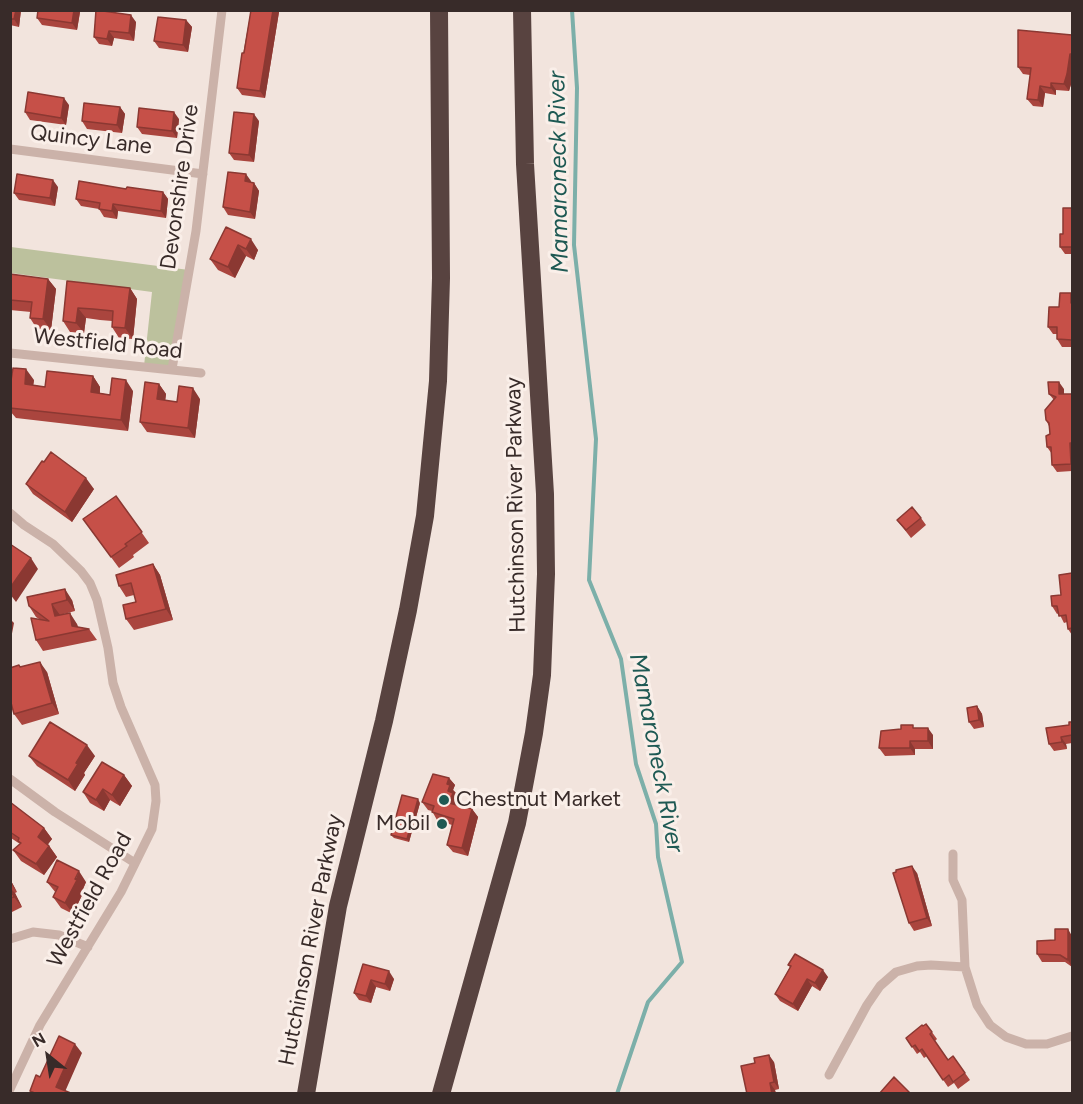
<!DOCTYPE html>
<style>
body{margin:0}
#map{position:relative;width:1083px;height:1104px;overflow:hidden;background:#f2e4dd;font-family:Figtree,sans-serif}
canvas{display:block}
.frame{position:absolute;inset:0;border:12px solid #382b29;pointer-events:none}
.north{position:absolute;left:18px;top:1026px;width:60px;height:60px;-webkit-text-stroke:4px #faefe9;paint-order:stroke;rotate:330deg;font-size:16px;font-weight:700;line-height:24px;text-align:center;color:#382b29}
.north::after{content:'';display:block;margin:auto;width:21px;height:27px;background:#382b29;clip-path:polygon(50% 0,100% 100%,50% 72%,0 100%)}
</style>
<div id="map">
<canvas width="1083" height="1104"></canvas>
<div class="frame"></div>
<div class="north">N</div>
</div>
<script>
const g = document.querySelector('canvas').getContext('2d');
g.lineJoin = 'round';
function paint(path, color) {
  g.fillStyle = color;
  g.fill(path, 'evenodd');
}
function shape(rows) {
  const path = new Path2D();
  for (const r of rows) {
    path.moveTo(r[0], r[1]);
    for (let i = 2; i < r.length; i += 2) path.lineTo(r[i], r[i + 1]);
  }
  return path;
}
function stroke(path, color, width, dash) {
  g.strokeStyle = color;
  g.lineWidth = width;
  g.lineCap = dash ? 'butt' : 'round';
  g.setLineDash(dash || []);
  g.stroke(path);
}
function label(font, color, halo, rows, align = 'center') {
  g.font = font + ' Figtree,sans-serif';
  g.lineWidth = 6;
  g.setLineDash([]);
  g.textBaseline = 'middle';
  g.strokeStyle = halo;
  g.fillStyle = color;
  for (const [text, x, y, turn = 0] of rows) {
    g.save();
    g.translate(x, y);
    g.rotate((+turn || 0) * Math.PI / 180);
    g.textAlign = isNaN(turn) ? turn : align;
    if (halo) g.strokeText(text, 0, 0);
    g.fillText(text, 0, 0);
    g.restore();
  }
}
const green = shape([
 [11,247,189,270,172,369,144,366,152,292,11,273]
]);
const stream = shape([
 [572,10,577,88,574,245,596,439,589,580,621,659,636,764,656,824,658,857,682,962,648,1002,617,1094]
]);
const street = shape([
 [10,149,203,174],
 [10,353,201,373],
 [172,369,196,231,222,10],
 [10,513,24,525,53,544,81,571,90,583,97,600,108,648,113,683,121,707,155,785,156,801,152,829,121,892,40,1025,10,1089],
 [10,779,55,812,135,863],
 [953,854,953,880,962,900,965,967,977,1005,990,1025,1006,1037,1026,1044,1047,1044,1072,1036],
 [10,939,33,932,59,935,88,947],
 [829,1075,867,1005,880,986,896,972,917,966,931,965,965,967]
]);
const highway = shape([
 [306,1094,338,906,384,721,408,610,425,516,438,381,441,278,439,10],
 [441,1094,517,823,534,733,542,675,546,574,545,494,525,164,522,10]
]);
const wall = shape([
 [10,10,21,10,19,27,10,25],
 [96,10,136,22,134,41,114,38,112,46,99,44,94,37],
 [251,10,278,10,279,12,265,98,242,95,237,88],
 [80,12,77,30,42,25,37,18],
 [186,20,192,27,188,52,159,48,154,41],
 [1072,35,1072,81,1069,91,1056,90,1056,95,1045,93,1043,107,1033,106,1027,99,1030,75,1023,74,1018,67],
 [69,105,66,125,30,120,25,112],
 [120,107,125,114,122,133,87,129,82,121],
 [179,119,177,138,142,134,137,127],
 [259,121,254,162,234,160,229,153],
 [251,181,251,183,254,183,259,191,255,219,228,215,223,207],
 [58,187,55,206,19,200,14,193],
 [126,189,163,192,168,199,166,218,118,211,117,219,104,217,99,209,81,206,76,199],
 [1072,208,1072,254,1065,254,1060,247,1063,234],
 [226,227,258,250,254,260,246,256,235,278,218,270,210,259],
 [10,274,48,279,56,289,51,330,37,329,30,318,31,312,10,310],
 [67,281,130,288,137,299,133,339,119,338,112,327,112,321,100,320,86,318,84,333,70,332,63,321],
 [1071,293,1072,295,1072,347,1062,347,1057,339,1057,334,1053,334,1048,327,1059,307],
 [93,376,100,387,100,393,110,395,133,391,128,431,16,418,10,411,10,387,34,380,33,385,45,387],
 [159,384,166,394,165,401,177,402,200,399,195,438,147,432,140,422],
 [1064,389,1064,394,1072,394,1072,471,1057,472,1052,465,1052,454,1047,447,1050,434,1049,426,1046,420,1054,400,1049,394],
 [44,462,94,489,72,522,33,494,26,484],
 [116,496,149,543,133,555,134,557,119,568,83,519],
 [921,518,926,525,911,538,897,520],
 [153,564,160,575,173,620,134,630,126,619,136,602,134,595,126,597,119,586],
 [1072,573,1072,635,1068,629,1067,622,1064,623,1059,613,1057,614,1052,606,1061,595],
 [27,597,72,600,75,611,60,615,77,624,78,627,89,629,97,640,43,651,36,640,39,619,36,617,29,606],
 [19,665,20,667,47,672,59,714,22,725,14,714],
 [977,706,982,714,984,727,974,729,969,722],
 [1072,722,1072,743,1066,744,1067,749,1054,751,1049,744],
 [914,728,933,735,933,749,915,749,915,755,885,756,879,748,901,729],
 [29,756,95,756,84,773,85,775,75,791,37,766],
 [124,775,132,786,120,806,110,800,104,811,90,803,83,792],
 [449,778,455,785,453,790,456,793,455,796,458,801,456,805,472,809,478,817,468,856,453,852,447,845,452,825,437,820,432,811,428,810,422,802],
 [10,802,44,828,52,839,48,844,57,857,44,875,21,861,13,850,20,844,11,838,10,839],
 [420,803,409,842,394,838,391,835],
 [896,872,917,873,932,926,914,931,909,923],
 [10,879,17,892,15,893,22,907,10,913],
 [47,882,86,882,83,889,84,891,73,914,61,908,53,897,56,893],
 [1072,936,1072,967,1065,962,1042,962,1037,954,1055,940],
 [363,964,394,979,390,991,376,987,371,1003,359,1000,354,993],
 [788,965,828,977,820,991,812,986,798,1011,780,1001,775,994,790,967],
 [926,1024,937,1039,935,1041,948,1060,953,1056,970,1080,958,1089,954,1083,948,1087,927,1056,924,1058,920,1052,917,1054,906,1038],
 [774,1062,779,1089,775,1090,776,1094,747,1094]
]);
const shadedWall = shape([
 [16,10,21,10,19,27,14,19],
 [74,10,79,10,80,12,77,30,72,23],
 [273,10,278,10,279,12,265,98,260,91],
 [131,15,136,22,134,41,129,33],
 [186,20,192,27,188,52,183,45],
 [109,31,114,38,112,46,107,39],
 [1070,54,1072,58,1072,81,1069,91,1064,84],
 [1051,83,1056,90,1056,95,1051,88],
 [1040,86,1045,93,1043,107,1038,100],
 [64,98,69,105,66,125,61,118],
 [120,107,125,114,122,133,117,125],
 [174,112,179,119,177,138,172,131],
 [254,114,259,121,254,162,249,155],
 [246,174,251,181,250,189,245,181],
 [53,180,58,187,55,206,50,198],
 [254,183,259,191,255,219,250,212],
 [163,192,168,199,166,218,161,211],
 [113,204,118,211,117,219,112,211],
 [251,239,258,250,254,260,246,249],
 [238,245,246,256,235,278,228,267],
 [48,279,56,289,51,330,43,319],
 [130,288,137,299,133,339,125,328],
 [78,308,86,318,84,333,76,323],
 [26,369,34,380,32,395,25,384],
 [93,376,100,387,99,403,91,392],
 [126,380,133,391,128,431,121,420],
 [1059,382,1064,389,1064,401,1059,394],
 [159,384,166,394,164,410,157,399],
 [193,388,200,399,195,438,188,428],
 [1070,443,1072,446,1072,466,1071,464],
 [86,478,94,489,72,522,65,512],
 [31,558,38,569,16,602,10,594,10,588],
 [153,564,160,575,173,620,166,609],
 [65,589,72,600,75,611,67,600],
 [52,604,60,615,55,616],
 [70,613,77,624,79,632,72,626],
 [10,619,14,623,10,644],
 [40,662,47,672,59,714,52,703],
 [977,706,982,714,984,727,979,720],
 [928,728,933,735,933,749,928,741],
 [1061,737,1066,744,1067,749,1062,742],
 [910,741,915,749,915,755,910,748],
 [87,745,95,756,84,773,85,775,75,791,68,780,76,763],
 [124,775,132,786,120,806,112,795],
 [449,778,455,785,453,790,456,793,455,796,458,801,455,811,449,803,447,784],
 [103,789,110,800,104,811,96,800],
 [418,799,420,803,409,842,407,839],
 [472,809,478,817,468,856,462,848],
 [44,828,52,839,45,848,38,837],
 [49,846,57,857,44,875,36,864],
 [912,866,917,873,932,926,927,918],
 [79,871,86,882,83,889,84,891,73,914,65,903],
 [10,879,17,892,10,882],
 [10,888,15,893,22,907,14,897],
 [1068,929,1072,936,1072,967,1068,960],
 [823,970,828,977,820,991,815,983],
 [389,971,394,979,390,991,385,984],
 [807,979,812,986,798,1011,793,1004],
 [371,980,376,987,371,1003,366,996],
 [75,1044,82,1053,64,1094,56,1087],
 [769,1055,774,1062,779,1089,774,1082],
 [770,1083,775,1090,776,1094,772,1094]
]);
const building = shape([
 [10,10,16,10,14,19,10,19,10,10],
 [38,10,74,10,72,23,37,18,38,10],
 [96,10,131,15,129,33,109,31,107,39,94,37,96,10],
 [251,10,273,10,260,91,237,88,242,53,244,53,251,10],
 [158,17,186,20,183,45,154,41,158,17],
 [1018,30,1072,35,1072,54,1070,54,1067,74,1064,84,1051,83,1051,88,1040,86,1038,100,1027,99,1031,68,1018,67,1018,30],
 [28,92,64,98,61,118,25,112,28,92],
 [84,103,120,107,117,125,82,121,84,103],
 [139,108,174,112,172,131,137,127,139,108],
 [234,112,254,114,249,155,229,153,234,112],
 [228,172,246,174,245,181,254,183,250,212,223,207,228,172],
 [17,174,53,180,50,198,14,193,17,174],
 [79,181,126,189,127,187,163,192,161,211,113,204,112,211,99,209,100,203,76,199,79,181],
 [1063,208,1072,208,1072,247,1060,247,1060,234,1063,234,1063,208],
 [226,227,251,239,246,249,238,245,228,267,210,259,226,227],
 [10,274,48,279,43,319,30,318,32,302,10,300,10,274],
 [67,281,130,288,125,328,112,327,113,311,93,309,78,308,76,323,63,321,67,281],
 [1060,293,1071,293,1071,303,1072,303,1072,340,1057,339,1057,327,1048,327,1049,307,1059,307,1060,293],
 [13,368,26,369,25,384,45,387,47,371,93,376,91,392,110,395,112,378,126,380,121,420,10,408,10,387,13,368],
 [145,382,159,384,157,399,177,402,179,386,193,388,188,428,140,422,145,382],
 [1048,382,1059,382,1059,394,1072,394,1072,443,1070,443,1071,464,1052,465,1051,447,1047,447,1046,436,1050,434,1049,423,1046,420,1045,410,1056,397,1049,394,1048,382],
 [51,452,86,478,65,512,26,484,42,461,44,462,51,452],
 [116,496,142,532,125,544,127,546,111,557,83,519,116,496],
 [912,507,921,518,906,530,897,520,912,507],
 [10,544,31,558,10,588,10,544],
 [153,564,166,609,126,619,123,605,136,602,131,583,119,586,116,575,153,564],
 [1072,573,1072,628,1068,629,1066,615,1059,616,1057,606,1052,606,1051,596,1061,595,1059,575,1072,573],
 [65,589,67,600,52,604,55,616,70,613,72,626,89,629,36,640,31,618,49,621,29,606,27,597,65,589],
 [40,662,52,703,14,714,10,699,10,668,19,665,20,667,40,662],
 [977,706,979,720,969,722,967,708,977,706],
 [50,722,87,745,76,763,78,764,68,780,29,756,50,722],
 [1069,722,1072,722,1072,735,1061,737,1062,742,1049,744,1046,728,1069,725,1069,722],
 [901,725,913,725,913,728,928,728,928,741,910,741,910,748,879,748,881,731,901,729,901,725],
 [102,762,124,775,112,795,103,789,96,800,83,792,102,762],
 [433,774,449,778,447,784,450,785,448,791,453,793,449,803,472,809,462,848,447,845,454,819,432,812,434,806,422,802,433,774],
 [402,795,418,799,407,839,391,835,402,795],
 [10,802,44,828,38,837,49,846,36,864,13,850,21,843,18,841,19,838,10,832,10,802],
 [57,860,79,871,75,879,77,880,65,903,53,897,58,887,47,882,57,860],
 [912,866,927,918,909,923,893,873,896,872,896,870,912,866],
 [10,889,14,897,10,898,10,889],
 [1055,929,1068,929,1068,960,1060,955,1037,954,1037,941,1055,940,1055,929],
 [795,954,823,970,815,983,807,979,793,1004,775,994,791,966,788,965,795,954],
 [363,964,389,971,385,984,371,980,366,996,354,993,363,964],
 [926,1024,932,1032,930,1034,948,1060,953,1056,965,1073,953,1082,949,1075,943,1080,922,1049,919,1051,915,1045,912,1047,906,1038,922,1025,923,1026,926,1024],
 [59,1036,75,1044,56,1087,73,1094,37,1094,30,1091,36,1075,40,1077,59,1036],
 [769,1055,774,1082,770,1083,772,1094,747,1094,741,1066,755,1063,754,1058,769,1055],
 [894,1077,911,1094,879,1094,894,1077]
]);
const markers = [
 [444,800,6,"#1e5953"],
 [442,824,6,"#1e5953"]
];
const streetNames = [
 ["Quincy Lane",91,140,7],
 ["Devonshire Drive",180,187,-82],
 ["Westfield Road",108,344,6],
 ["Hutchinson River Parkway",516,505,-91],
 ["Westfield Road",90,900,-61],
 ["Hutchinson River Parkway",311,940,-79]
];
const poiNames = [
 ["Chestnut Market",456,800],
 ["Mobil",430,824,"right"]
];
const waterNames = [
 ["Mamaroneck River",559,172,-91],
 ["Mamaroneck River",656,753,79]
];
paint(green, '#bcc19d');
stroke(stream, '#7cafa9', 4);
stroke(street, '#cbb2a9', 9);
stroke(highway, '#584340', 18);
paint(wall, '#aa453e');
paint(shadedWall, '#8b3832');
paint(building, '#c65048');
stroke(building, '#8b3832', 1.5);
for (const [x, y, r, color] of markers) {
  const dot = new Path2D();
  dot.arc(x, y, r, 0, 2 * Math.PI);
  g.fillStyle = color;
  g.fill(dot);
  stroke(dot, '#faefe9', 2);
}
label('22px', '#382b29', '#faefe9', streetNames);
label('22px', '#382b29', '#faefe9', poiNames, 'left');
label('italic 24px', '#1e5953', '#faefe9', waterNames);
</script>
